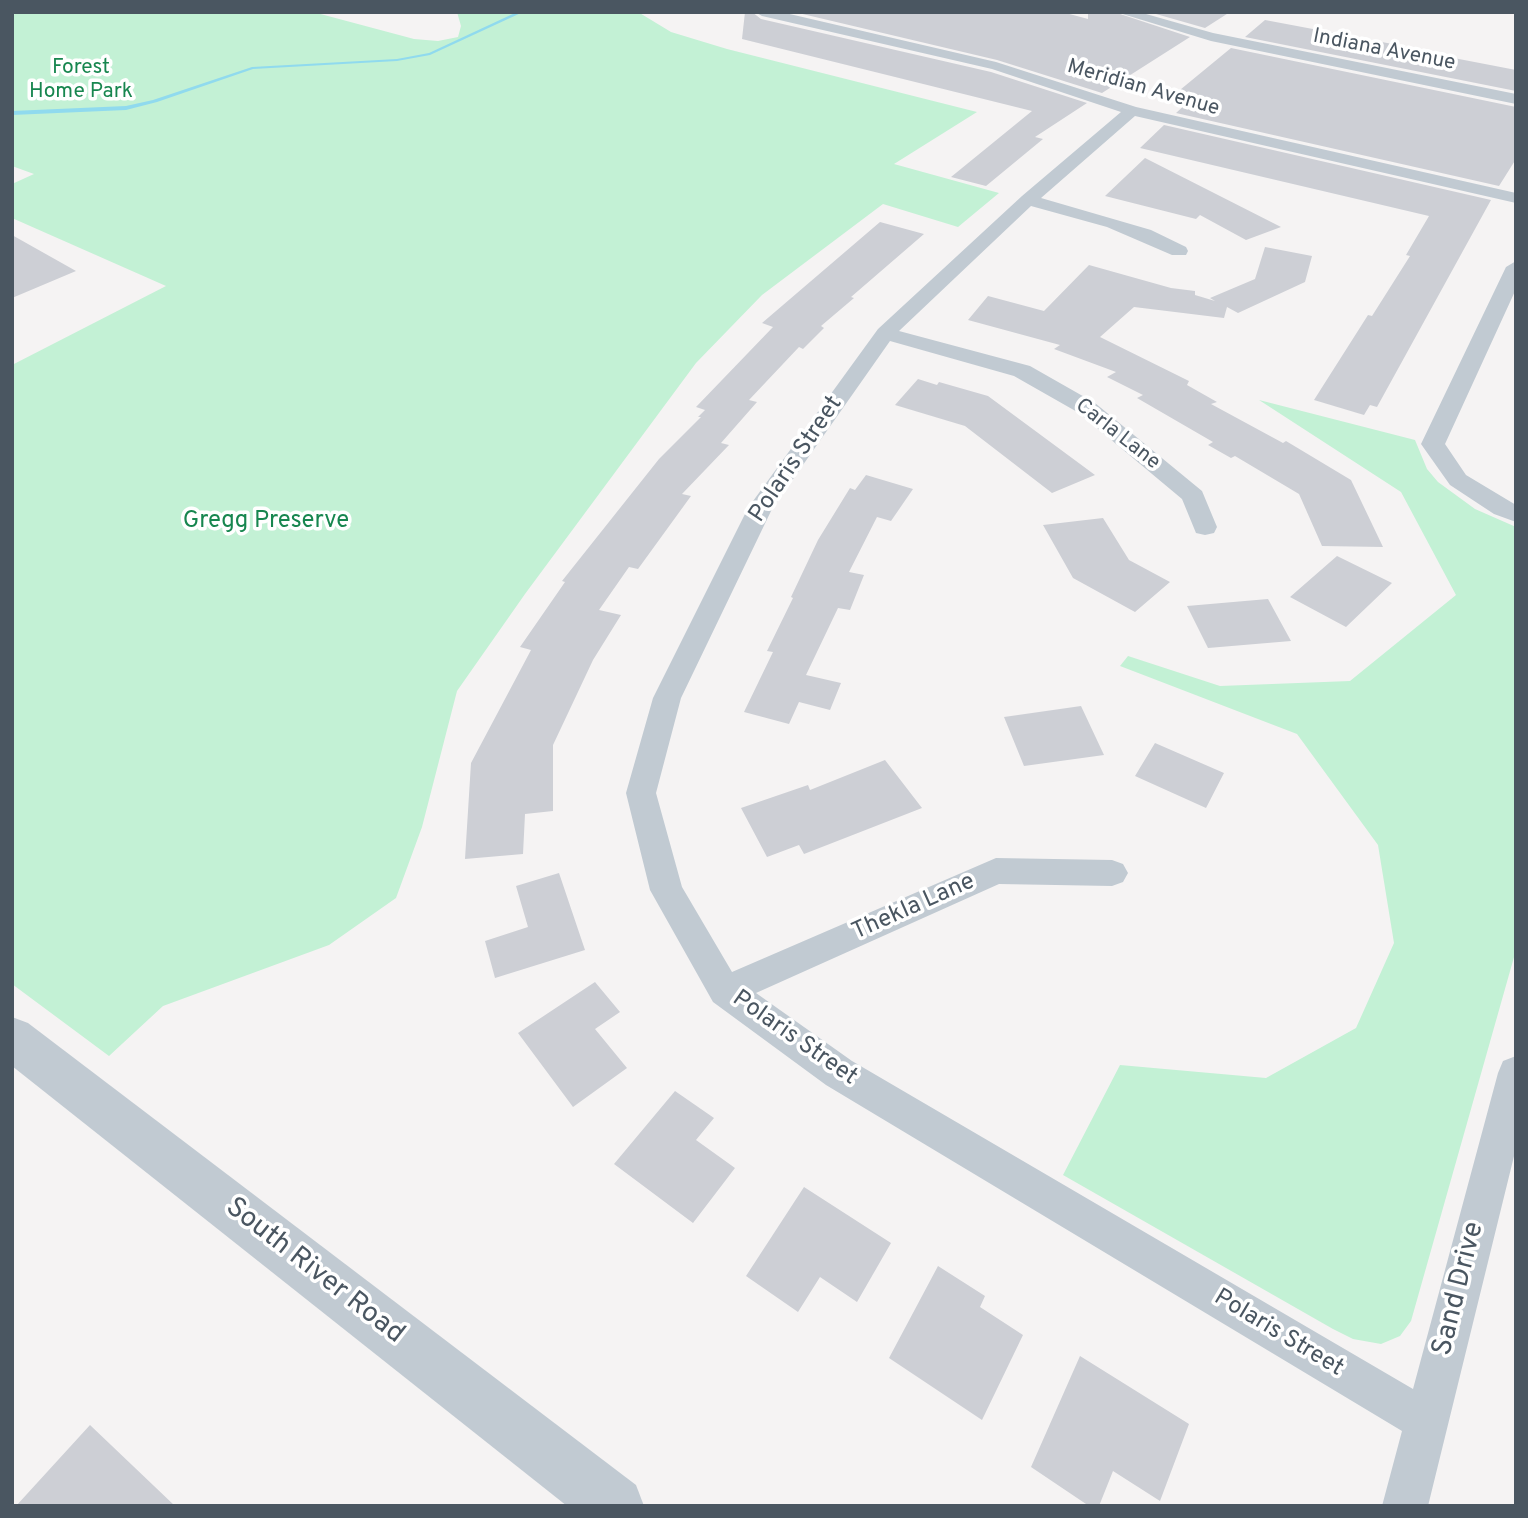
<!DOCTYPE html>
<style>
body{margin:0}
#map{position:relative;width:1528px;height:1518px;overflow:hidden;background:#f5f3f3;font-family:Overpass,sans-serif}
canvas{display:block}
.frame{position:absolute;inset:0;border:14px solid #4a5661;pointer-events:none}
</style>
<div id="map">
<canvas width="1528" height="1518"></canvas>
<div class="frame"></div>
</div>
<script>
const g = document.querySelector('canvas').getContext('2d');
g.lineJoin = 'round';
function paint(path, color) {
  g.fillStyle = color;
  g.fill(path, 'evenodd');
}
function shape(rows) {
  const path = new Path2D();
  for (const r of rows) {
    path.moveTo(r[0], r[1]);
    for (let i = 2; i < r.length; i += 2) path.lineTo(r[i], r[i + 1]);
  }
  return path;
}
function label(font, color, halo, rows, align = 'center') {
  g.font = font + ' Overpass,sans-serif';
  g.lineWidth = 7;
  g.setLineDash([]);
  g.textBaseline = 'middle';
  g.strokeStyle = halo;
  g.fillStyle = color;
  for (const [text, x, y, turn = 0] of rows) {
    g.save();
    g.translate(x, y);
    g.rotate((+turn || 0) * Math.PI / 180);
    g.textAlign = isNaN(turn) ? turn : align;
    if (halo) g.strokeText(text, 0, 0);
    g.fillText(text, 0, 0);
    g.restore();
  }
}
const green = shape([
 [21,12,313,12,414,39,438,41,458,37,461,26,457,12,638,12,671,32,727,49,977,112,894,164,999,193,958,227,883,204,762,295,696,363,525,594,457,691,422,827,396,898,329,945,163,1006,109,1056,12,984,12,365,166,286,12,218,12,184,34,174,12,166,12,15],
 [1259,400,1415,440,1427,469,1438,482,1475,509,1516,527,1516,950,1411,1321,1400,1336,1381,1344,1353,1339,1333,1329,1063,1175,1120,1065,1266,1078,1356,1028,1394,943,1378,845,1297,734,1120,666,1128,656,1220,686,1350,681,1456,595,1401,492]
]);
const stream = shape([
 [517,12,523,12,430,55,397,61,253,69,157,102,126,110,12,115,12,111,126,106,153,100,252,67,397,59,429,53,517,12]
]);
const building = shape([
 [745,12,752,12,761,19,991,72,1087,103,1035,137,1043,139,986,186,951,177,1032,111,742,39],
 [794,12,1062,12,1088,19,1088,12,1114,12,1190,37,1102,93,997,60],
 [1149,12,1230,12,1205,28],
 [1265,20,1435,52,1433,54,1516,70,1516,91,1245,37],
 [1231,48,1516,107,1516,159,1499,186,1176,113,1187,103,1169,99],
 [1164,125,1491,200,1377,407,1370,405,1364,415,1314,400,1368,315,1372,316,1410,256,1406,255,1429,216,1140,148],
 [1145,158,1281,227,1246,240,1200,215,1196,219,1105,196],
 [880,222,924,234,851,297,854,298,821,326,824,328,803,349,799,347,749,400,757,402,721,443,729,445,682,494,691,496,638,569,629,567,599,610,621,615,593,660,553,745,553,811,525,814,523,854,465,859,471,763,531,650,520,647,565,582,562,581,659,459,701,417,698,417,705,410,696,407,773,327,762,323],
 [12,235,76,271,12,298],
 [1265,247,1312,256,1305,282,1238,313,1227,307,1224,318,1134,307,1100,337,1189,381,1187,385,1217,402,1211,404,1283,443,1286,441,1351,480,1383,547,1322,546,1299,494,1235,456,1231,458,1208,445,1213,442,1137,398,1143,395,1107,377,1116,372,1054,349,1060,345,968,320,988,296,1044,311,1089,265,1171,288,1195,291,1195,295,1215,301,1210,298,1255,279],
 [918,379,937,385,939,382,988,396,1095,475,1052,493,965,426,895,405],
 [866,475,913,489,891,521,877,517,849,572,864,575,850,610,838,608,806,675,841,683,830,710,799,702,789,724,744,712,773,652,767,651,793,598,791,597,818,540,850,488,855,490],
 [1103,518,1129,560,1170,582,1135,612,1073,578,1043,525],
 [1337,556,1392,583,1346,627,1290,597],
 [1268,599,1291,641,1208,648,1187,606],
 [1081,706,1104,755,1024,766,1004,717],
 [1155,743,1224,773,1206,808,1135,776],
 [885,760,922,808,804,854,799,845,767,857,741,808,808,785,810,790],
 [559,873,585,950,495,978,485,941,528,927,516,886],
 [595,982,620,1012,595,1029,627,1068,573,1107,518,1033],
 [675,1091,714,1118,696,1140,735,1168,693,1223,614,1164],
 [804,1187,891,1243,857,1302,820,1277,798,1312,746,1276],
 [938,1266,985,1296,980,1307,1023,1335,982,1420,889,1358],
 [1080,1356,1189,1424,1160,1501,1113,1471,1099,1506,1089,1506,1031,1467],
 [90,1425,175,1506,16,1506]
]);
const minor = shape([
 [755,12,781,12,996,62,1136,107,1516,193,1516,203,1135,116,1041,198,1151,230,1186,247,1188,251,1186,255,1172,255,1107,227,1031,206,899,331,1030,366,1095,403,1202,491,1217,527,1214,533,1205,535,1196,533,1182,499,1079,413,1014,376,890,341,772,509,681,698,656,793,682,887,732,972,996,858,1112,860,1123,864,1128,873,1123,882,1112,886,999,884,756,993,852,1061,1413,1389,1498,1073,1503,1061,1516,1056,1516,1148,1428,1506,1382,1506,1402,1431,826,1085,713,1002,650,890,626,793,653,698,748,508,878,329,1022,196,1121,112,992,69,762,16,755,12],
 [1116,12,1139,12,1213,33,1516,94,1516,104,1211,41,1116,12],
 [1516,261,1516,289,1445,444,1466,475,1516,505,1516,522,1494,514,1450,485,1421,444,1506,267,1516,261]
]);
const tertiary = shape([
 [12,1017,28,1023,636,1485,644,1506,567,1506,12,1066,12,1017]
]);
const farStreetnames = [
 ["Indiana Avenue",1384,51,11],
 ["Meridian Avenue",1143,89,16],
 ["Carla Lane",1117,435,38]
];
const farParknames = [
 ["Forest",81,69],
 ["Home Park",81,93]
];
const streetNames = [
 ["Polaris Street",797,460,-56],
 ["Thekla Lane",914,908,-24],
 ["Polaris Street",794,1039,35],
 ["Polaris Street",1278,1334,31]
];
const parkNames = [
 ["Gregg Preserve",266,522]
];
const nearStreetnames = [
 ["South River Road",314,1272,38],
 ["Sand Drive",1460,1289,-76]
];
paint(green, '#c3f1d5');
paint(stream, '#90daee');
paint(building, '#cdcfd5');
paint(minor, '#c1cad2');
paint(tertiary, '#c1cad2');
label('21px', '#4a5661', '#fff', farStreetnames);
label('21px', '#17864f', '#fff', farParknames);
label('24px', '#4a5661', '#fff', streetNames);
label('24px', '#17864f', '#fff', parkNames);
label('28px', '#4a5661', '#fff', nearStreetnames);
</script>
